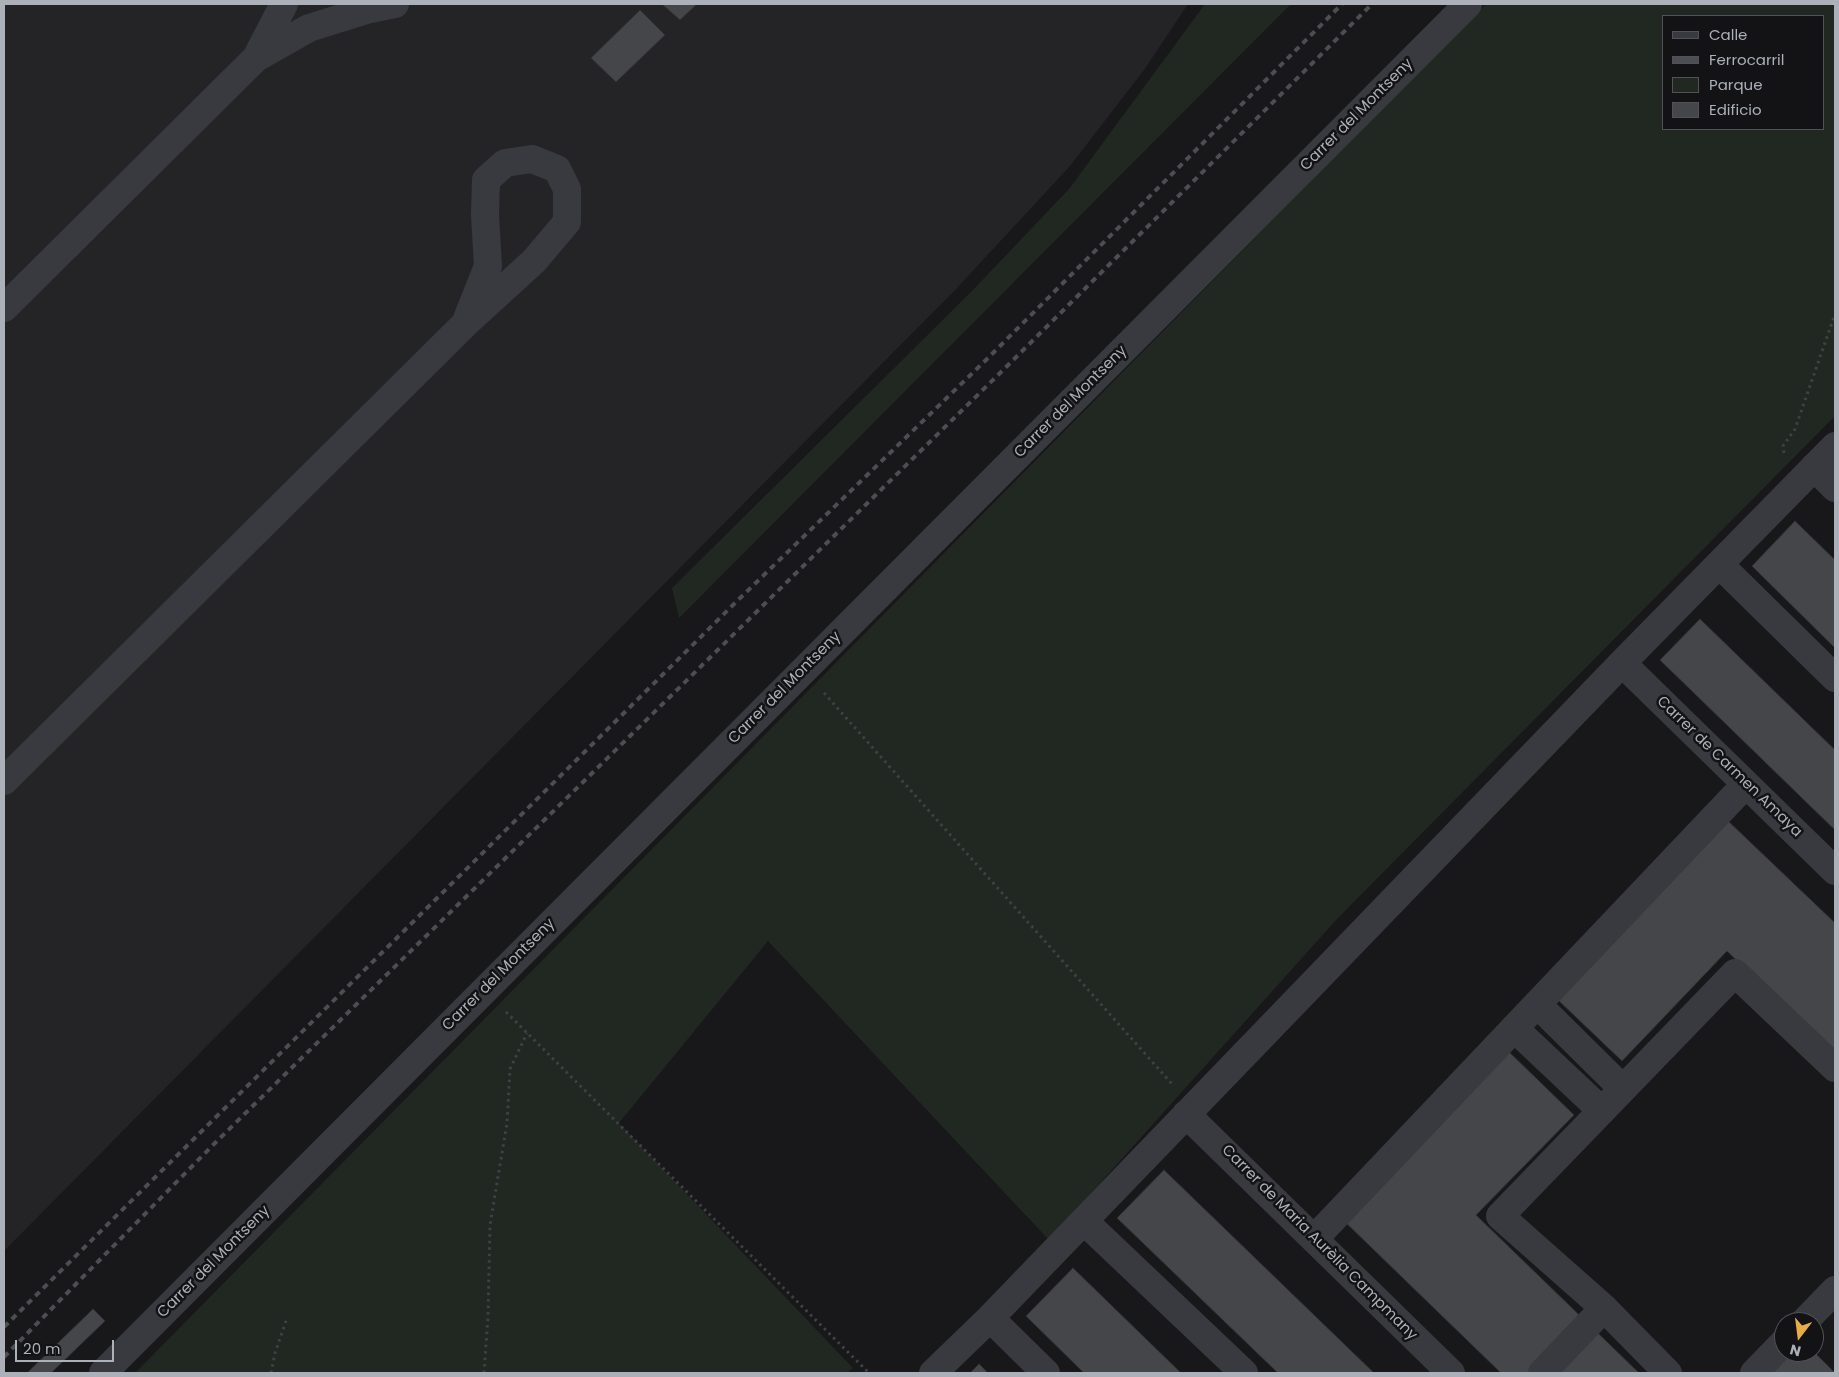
<!DOCTYPE html>
<meta charset="utf-8">
<style>
body{margin:0}
#map{position:relative;width:1839px;height:1377px;overflow:hidden;background:#18181a;font-family:Poppins,sans-serif}
canvas{display:block}
.frame{position:absolute;inset:0;border:5px solid #abb0b9;pointer-events:none}
.legend{position:absolute;left:1662px;top:15px;width:162px;height:115px;box-sizing:border-box;background:#131315;border:1px solid #505257;margin:0;padding:6px 9px;list-style:none;font-size:15px;color:#abb0b9}
.legend li{display:flex;align-items:center;gap:10px;height:25px}
.legend b{width:25px;border:1px solid #505257}
.north{position:absolute;left:1774px;top:1312px;width:50px;height:50px;box-sizing:border-box;background:#131315;border:1px solid #505257;border-radius:50%;rotate:195deg;font-size:14px;font-weight:700;line-height:20px;text-align:center;color:#abb0b9}
.north::after{content:'';display:block;margin:auto;width:18px;height:22px;background:#ebad3f;clip-path:polygon(50% 0,100% 100%,50% 72%,0 100%)}
.scale{position:absolute;left:15px;top:1340px;width:99px;height:22px;box-sizing:border-box;border:2px solid #abb0b9;border-top:0;padding-left:6px;font-size:15px;line-height:18px;white-space:nowrap;color:#abb0b9;-webkit-text-stroke:4px #131315;paint-order:stroke}
</style>
<div id="map">
<canvas width="1839" height="1377"></canvas>
<div class="frame"></div>
<ul class="legend">
<li><b style="height:6px;background:#393a3f"></b>Calle</li>
<li><b style="height:6px;background:#4c4e54"></b>Ferrocarril</li>
<li><b style="height:14px;background:#202821"></b>Parque</li>
<li><b style="height:14px;background:#45464a"></b>Edificio</li>
</ul>
<div class="north">N</div>
<div class="scale">20 m</div>
</div>
<script>
const g = document.querySelector('canvas').getContext('2d');
g.lineJoin = 'round';
function paint(path, color) {
  g.fillStyle = color;
  g.fill(path, 'evenodd');
}
function shape(rows) {
  const path = new Path2D();
  for (const r of rows) {
    path.moveTo(r[0], r[1]);
    for (let i = 2; i < r.length; i += 2) path.lineTo(r[i], r[i + 1]);
  }
  return path;
}
function stroke(path, color, width, dash) {
  g.strokeStyle = color;
  g.lineWidth = width;
  g.lineCap = dash ? 'butt' : 'round';
  g.setLineDash(dash || []);
  g.stroke(path);
}
function label(font, color, halo, rows, align = 'center') {
  g.font = font + ' Poppins,sans-serif';
  g.lineWidth = 5;
  g.setLineDash([]);
  g.textBaseline = 'middle';
  g.strokeStyle = halo;
  g.fillStyle = color;
  for (const [text, x, y, turn = 0] of rows) {
    g.save();
    g.translate(x, y);
    g.rotate((+turn || 0) * Math.PI / 180);
    g.textAlign = isNaN(turn) ? turn : align;
    if (halo) g.strokeText(text, 0, 0);
    g.fillText(text, 0, 0);
    g.restore();
  }
}
const built = shape([
 [4,4,1188,4,1144,70,1070,166,956,289,4,1251]
]);
const green = shape([
 [1205,4,1291,4,679,618,672,588,971,292,1069,189],
 [1486,4,1835,4,1835,416,1337,919,1049,1240,768,941,619,1123,853,1368,847,1373,135,1373],
 [1663,16,1823,16,1823,129,1663,129]
]);
const building = shape([
 [662,4,697,4,680,20,662,4],
 [640,10,665,35,616,82,591,58,640,10],
 [1795,521,1835,560,1835,648,1752,566,1795,521],
 [1700,619,1835,750,1835,830,1660,660,1700,619],
 [1727,820,1835,923,1835,1055,1727,951,1622,1061,1556,998,1727,820],
 [1505,1048,1574,1115,1476,1215,1639,1373,1501,1373,1340,1217,1505,1048],
 [1164,1170,1374,1373,1278,1373,1117,1218,1164,1170],
 [1073,1268,1181,1373,1084,1373,1026,1316,1073,1268],
 [93,1309,105,1321,51,1373,27,1373,93,1309],
 [1784,1352,1814,1352,1835,1373,1764,1373,1784,1352],
 [979,1364,988,1373,970,1373,979,1364]
]);
const path = shape([
 [1784,453,1783,446,1795,429,1835,314],
 [824,693,1172,1084],
 [506,1012,869,1373],
 [271,1373,275,1353,287,1318],
 [484,1373,488,1317,490,1225,507,1123,510,1069,527,1033]
]);
const minor = shape([
 [256,58,284,4],
 [4,308,256,58,309,28,370,9,395,4],
 [1814,467,1835,488],
 [1719,564,1835,678],
 [1622,663,1835,871],
 [4,781,465,324,534,261,567,222,567,189,557,169,532,159,505,163,486,180,485,215,488,266,465,324],
 [1537,1004,1623,1089],
 [1514,1028,1602,1111],
 [1186,1114,1451,1373],
 [1084,1221,1244,1373],
 [1314,1239,1746,784],
 [990,1318,1046,1373],
 [1804,1322,1835,1290],
 [103,1373,1468,4],
 [933,1373,990,1318,1622,663,1835,446],
 [1542,1373,1604,1308],
 [1668,1373,1604,1308,1500,1216,1735,973,1835,1068],
 [1754,1373,1784,1342]
]);
const rail = shape([
 [4,1327,735,603,988,358,1342,4],
 [4,1357,214,1144,998,375,1372,4]
]);
const streetNames = [
 ["Carrer del Montseny",1357,115,-45],
 ["Carrer del Montseny",1071,402,-45],
 ["Carrer del Montseny",785,688,-45],
 ["Carrer de Carmen Amaya",1729,767,44],
 ["Carrer del Montseny",499,975,-45],
 ["Carrer de Maria Aurèlia Campmany",1319,1243,45],
 ["Carrer del Montseny",214,1262,-45]
];
paint(built, '#242427');
paint(green, '#202821');
paint(building, '#45464a');
stroke(building, '#323236', 1);
stroke(path, '#3f4146', 3, [2.5, 4]);
stroke(minor, '#393a3f', 28);
stroke(rail, '#4c4e54', 4, [6, 5]);
label('15px', '#abb0b9', '#131315', streetNames);
</script>
